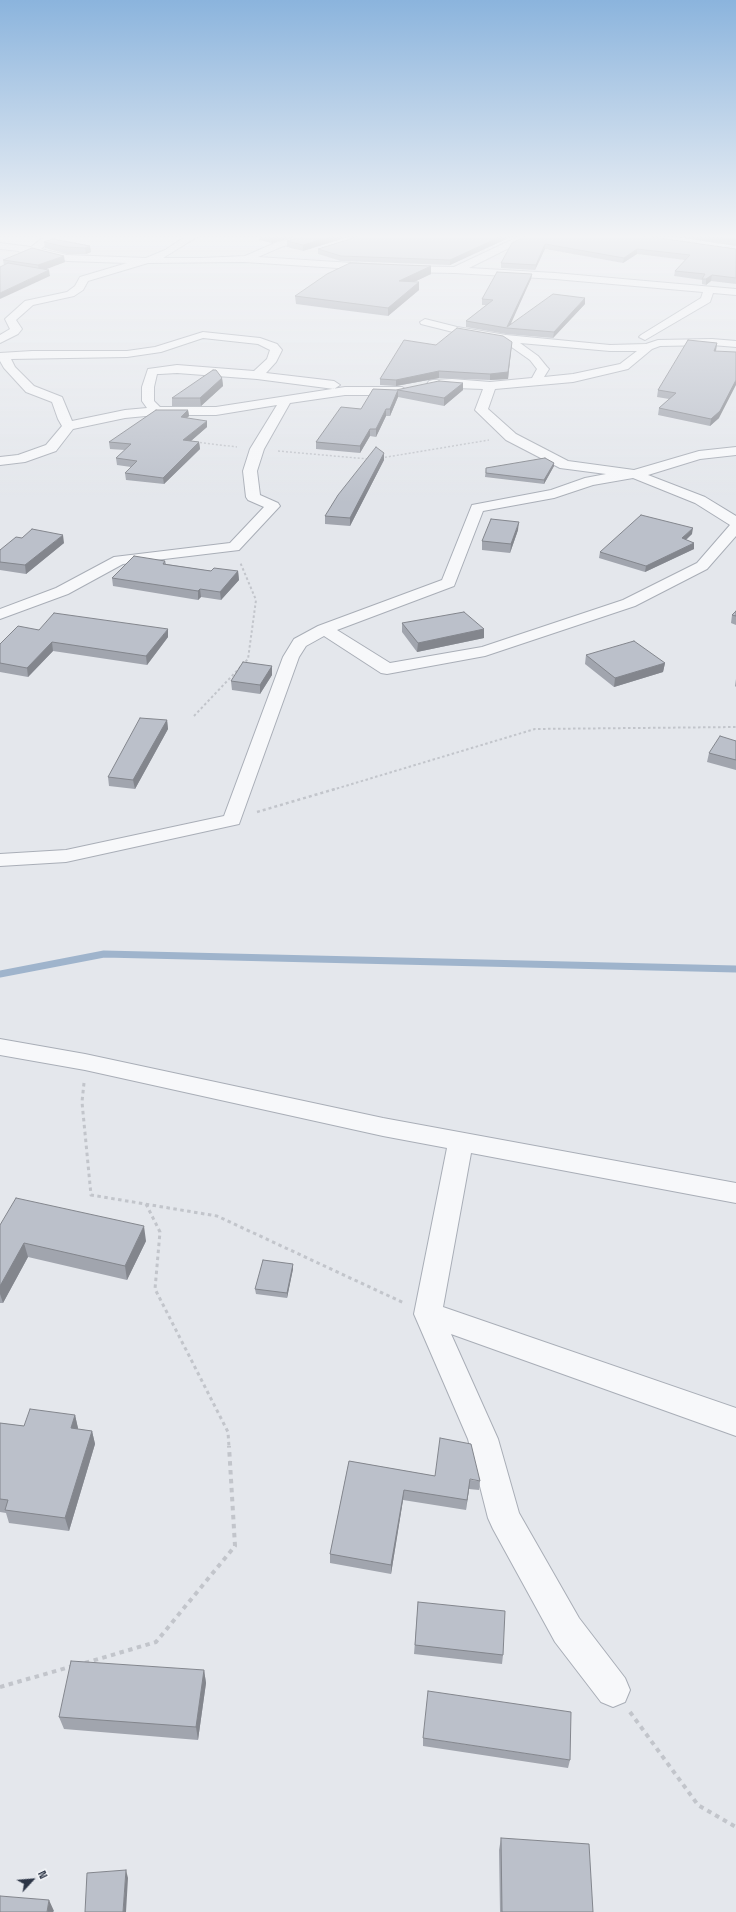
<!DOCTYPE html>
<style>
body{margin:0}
#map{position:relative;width:736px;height:1912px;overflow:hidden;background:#e4e7ec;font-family:"Space Grotesk",sans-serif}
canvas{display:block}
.north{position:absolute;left:12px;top:1860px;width:40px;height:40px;-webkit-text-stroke:3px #f4f6f9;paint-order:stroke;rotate:64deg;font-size:11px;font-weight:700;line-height:16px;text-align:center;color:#2b3445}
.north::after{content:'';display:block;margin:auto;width:14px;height:18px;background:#2b3445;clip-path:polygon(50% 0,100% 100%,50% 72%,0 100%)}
</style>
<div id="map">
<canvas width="736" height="1912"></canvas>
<div class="north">N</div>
</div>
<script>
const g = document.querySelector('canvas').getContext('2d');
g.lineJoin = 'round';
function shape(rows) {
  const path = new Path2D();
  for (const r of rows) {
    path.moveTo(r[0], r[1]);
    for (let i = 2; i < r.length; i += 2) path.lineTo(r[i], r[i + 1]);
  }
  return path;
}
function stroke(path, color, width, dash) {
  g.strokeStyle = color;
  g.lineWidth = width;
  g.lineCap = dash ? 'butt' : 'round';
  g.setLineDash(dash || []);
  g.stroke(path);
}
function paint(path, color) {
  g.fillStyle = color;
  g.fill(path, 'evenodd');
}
const stream = shape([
 [0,974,104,954,736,969]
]);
const pathFar4 = shape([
 [196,442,237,447],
 [278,451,368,459],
 [381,458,489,440]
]);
const pathFar3 = shape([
 [194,716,248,659,256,600,240,562],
 [332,790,535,729,736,727]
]);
const pathFar2 = shape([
 [257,812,335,789]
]);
const pathFar1 = shape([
 [84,1083,82,1102,91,1195,217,1216,404,1303],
 [146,1204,160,1232,155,1289,228,1432,229,1447]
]);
const path = shape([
 [85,1663,156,1642,235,1546,229,1446],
 [0,1687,73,1666],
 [630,1712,698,1805,736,1827]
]);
const street = shape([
 [47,235,58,235,41,249,67,255,146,258,165,250,188,235,200,235,163,258,201,258,245,256,275,243,304,235,321,235,281,247,258,257,400,266,454,267,522,235,535,235,469,268,555,273,736,289,736,295,713,293,710,302,645,340,639,337,641,335,701,298,703,292,555,279,455,273,400,272,244,262,148,263,88,281,83,290,74,296,33,305,16,320,22,329,18,334,0,343,0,335,10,329,5,319,25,301,67,292,75,286,80,277,127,263,67,261,33,253,23,255,20,254,19,251,0,249,0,243,31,247,47,235],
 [425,319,457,327,506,335,610,345,646,344,658,340,712,339,736,341,736,347,712,345,660,346,652,349,628,369,573,382,495,389,488,409,516,434,568,461,634,470,699,451,736,447,736,455,700,459,648,475,705,497,736,516,736,536,707,569,635,606,485,656,387,674,381,673,324,636,306,646,299,657,239,824,66,862,0,866,0,854,66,850,224,816,283,657,294,639,318,626,442,580,472,505,551,490,585,478,606,474,560,468,506,440,475,410,483,389,429,387,427,384,429,381,433,380,452,379,490,382,532,378,537,369,530,360,503,341,457,333,421,324,420,322,425,319],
 [520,343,610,351,637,351,620,364,573,374,544,377,549,369,547,367,538,356,520,343],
 [633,478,695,503,730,525,697,563,623,600,482,647,390,663,337,630,454,586,483,511,554,498,593,485,633,478],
 [203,332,260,338,277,344,282,350,276,362,266,373,334,381,340,385,334,389,257,379,177,373,160,374,157,374,154,387,154,401,160,407,216,407,345,387,402,387,408,391,402,395,345,395,290,403,264,449,257,471,260,495,278,503,280,506,239,550,123,564,68,594,0,619,0,609,56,588,114,557,230,543,264,507,248,500,246,497,243,471,250,449,277,405,216,415,156,415,125,418,73,429,56,451,25,462,0,465,0,457,18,455,46,445,62,426,58,419,52,402,26,392,4,368,0,361,0,353,32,351,127,351,155,347,203,332],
 [203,338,258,344,270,350,267,359,254,371,177,365,148,369,142,387,142,401,147,408,125,410,72,421,62,397,34,386,15,367,11,359,127,357,161,352,203,338],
 [0,1039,85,1054,383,1118,736,1183,736,1203,471,1153,443,1307,736,1408,736,1436,451,1334,498,1439,519,1513,579,1618,625,1678,630,1690,625,1702,613,1707,601,1702,555,1642,493,1529,488,1518,468,1439,414,1314,447,1148,383,1136,85,1070,0,1055,0,1039]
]);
const wall = shape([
 [259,235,298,235,272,243,259,240],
 [308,235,354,235,303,251,287,247,287,241],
 [363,235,515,235,450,265,341,261,318,254,318,249],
 [528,235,736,249,736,284,711,281,706,285,702,284,702,280,674,276,675,271,685,260,637,254,623,263,545,249,535,270,501,268,501,263],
 [663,235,736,235,736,246],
 [44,242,90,246,91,252,86,254,67,254,45,248],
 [3,260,65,262,45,269,50,276,4,265],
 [431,266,431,274,414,282,419,282,419,290,388,316,296,304,295,296],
 [532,274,531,279,510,324,585,304,553,338,506,334,466,327,466,321,486,305,482,305,482,299],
 [717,343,716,351,719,418,710,426,658,415,659,408,669,399,657,397,658,390],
 [436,345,511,349,508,379,490,380,439,378,396,386,380,385,380,379],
 [222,378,223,386,201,406,172,406,172,398],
 [463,383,463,390,444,406,398,397,390,416,386,416,376,437,370,436,360,453,316,449,316,442,361,409,396,390],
 [188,410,189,416,187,418,207,427,191,441,199,442,200,449,164,484,126,480,125,473,131,467,117,465,116,458,125,450,110,449,109,442],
 [384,453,384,460,350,526,325,524,325,516],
 [554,466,544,484,485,477,486,468],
 [518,530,510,553,482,550,482,541],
 [692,534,686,540,694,543,694,549,645,572,599,558,600,552],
 [22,538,64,543,26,574,0,570,0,550],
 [165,561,166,564,211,571,238,571,239,580,221,600,201,597,198,600,113,586,112,578],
 [736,611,736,625,731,623,732,615],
 [402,623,484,629,484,638,417,652,402,632],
 [39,630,168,637,147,665,53,651,28,677,0,672,0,644],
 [586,655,665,663,663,672,614,687,585,664],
 [272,666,272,675,260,694,232,690,231,681],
 [736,679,736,687,735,686],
 [167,720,168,729,135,789,109,786,108,777],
 [736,741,736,770,707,762,709,753],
 [0,1225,146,1241,127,1280,28,1257,3,1303,0,1303],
 [293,1264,293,1269,287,1298,256,1294,255,1289],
 [75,1415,78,1429,92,1431,95,1444,69,1531,9,1523,6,1513,0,1512,0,1423,24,1426],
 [349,1461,435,1476,480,1481,479,1490,469,1489,466,1510,403,1500,391,1574,330,1563,330,1554],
 [418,1602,503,1655,502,1664,414,1654],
 [204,1670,206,1683,198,1740,64,1729,59,1717],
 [423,1738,570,1760,568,1768,423,1746],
 [501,1838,593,1912,500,1912,499,1850]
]);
const shadedWall = shape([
 [280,235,298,235,272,243,271,238],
 [337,235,354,235,303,251,303,245],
 [504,235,515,235,450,265,450,260],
 [545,244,545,249,535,270,536,265],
 [90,246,91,252,86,254,85,248],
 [637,249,637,254,623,263,624,258],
 [64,256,65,262,39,272,38,265],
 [431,266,431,274,399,289,399,281],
 [49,270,50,276,0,299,0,293],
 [532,274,531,279,509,328,507,328],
 [712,275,711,281,706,285,706,279],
 [419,282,419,290,388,316,388,308],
 [585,298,585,304,553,338,554,332],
 [512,342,508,379,490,380,490,374],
 [717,343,716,350,713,358,714,351],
 [439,371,439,378,396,386,396,380],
 [222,378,223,386,201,406,200,398],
 [736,380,736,385,719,418,710,426,711,419],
 [463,383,463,390,444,406,444,398],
 [398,390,398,397,390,416,390,409],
 [386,409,386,416,376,437,376,429],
 [188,410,189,416,181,423,181,417],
 [207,421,207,427,184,447,183,440],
 [370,429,370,436,360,453,360,446],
 [199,442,200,449,164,484,163,478],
 [384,453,384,460,350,526,350,518],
 [554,463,554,466,544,484,544,480],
 [519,522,518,530,510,553,511,544],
 [693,528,692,534,681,544,682,538],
 [63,535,64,543,26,574,25,565],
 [694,543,694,549,645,572,646,566],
 [238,571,239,580,221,600,220,592],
 [200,589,201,597,198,600,198,591],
 [168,629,168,637,147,665,146,656],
 [484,629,484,638,417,652,418,643],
 [52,642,53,651,28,677,27,668],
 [665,663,663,672,614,687,615,678],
 [272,666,272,675,260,694,260,685],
 [167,720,168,729,135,789,133,780],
 [144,1226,146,1241,127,1280,125,1266],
 [24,1243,28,1257,3,1303,0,1294,0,1286],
 [293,1264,293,1269,287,1298,287,1293],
 [75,1415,78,1428,74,1441,71,1428],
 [92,1431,95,1444,69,1531,65,1518],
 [470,1479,469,1489,466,1510,467,1500],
 [404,1490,403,1500,391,1574,391,1565],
 [204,1670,206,1683,198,1740,196,1727],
 [126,1870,128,1878,126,1912,123,1912],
 [49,1900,54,1911,53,1912,47,1912]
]);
const building = shape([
 [262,235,280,235,271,238,262,235],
 [308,235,337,235,303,245,287,241,308,235],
 [363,235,504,235,450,260,341,256,318,249,363,235],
 [528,235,638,235,736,249,736,278,712,275,706,279,702,279,705,274,675,271,690,255,637,249,624,258,545,244,536,265,501,263,512,243,528,235],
 [700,235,736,235,736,240,700,235],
 [53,239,90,246,85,248,66,247,44,242,53,239],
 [32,248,64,256,38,265,3,260,32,248],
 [8,263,49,270,0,293,0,267,8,263],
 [350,263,431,266,399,281,419,282,388,308,295,296,327,274,350,263],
 [497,272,532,274,507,327,553,294,585,298,554,332,507,328,466,321,493,300,482,299,497,272],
 [457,328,503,336,512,342,508,372,490,374,439,371,396,380,380,379,404,340,436,345,457,328],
 [688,340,717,343,714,351,736,352,736,380,720,411,711,419,659,408,676,393,658,390,688,340],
 [213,370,216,370,222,378,200,398,172,398,213,370],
 [439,381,463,383,444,398,398,390,390,409,386,409,376,429,370,429,360,446,316,442,341,407,361,409,373,389,396,390,439,381],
 [156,410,188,410,181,417,207,421,183,440,199,442,163,478,125,473,137,461,116,458,131,444,109,442,156,410],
 [376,447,384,453,350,518,325,516,338,495,376,447],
 [545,458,554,463,544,480,486,473,486,468,545,458],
 [641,515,693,528,682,538,694,543,646,566,600,552,641,515],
 [491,519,519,522,511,544,482,541,491,519],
 [32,529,63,535,25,565,0,562,0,550,16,537,22,538,32,529],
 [134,556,165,561,163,564,211,571,214,568,238,571,220,592,200,589,198,591,112,578,134,556],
 [736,611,736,616,732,615,736,611],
 [464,612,484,629,418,643,402,623,464,612],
 [54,613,168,629,146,656,52,642,27,668,0,663,0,644,18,626,39,630,54,613],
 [634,641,665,663,615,678,586,655,634,641],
 [243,662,272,666,260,685,231,681,243,662],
 [140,718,167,720,133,780,108,777,140,718],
 [720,736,736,741,736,760,709,753,720,736],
 [16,1198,144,1226,125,1266,24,1243,0,1286,0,1225,16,1198],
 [263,1260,293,1264,287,1293,255,1289,263,1260],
 [30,1409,75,1415,71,1428,92,1431,65,1518,5,1510,8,1500,0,1499,0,1423,24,1426,30,1409],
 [440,1438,471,1444,480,1481,470,1479,467,1500,404,1490,391,1565,330,1554,349,1461,435,1476,440,1438],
 [418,1602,505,1611,503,1655,415,1645,418,1602],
 [71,1661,204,1670,196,1727,59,1717,71,1661],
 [428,1691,571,1712,570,1760,423,1738,428,1691],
 [501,1838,589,1844,593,1912,502,1912,501,1838],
 [126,1870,123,1912,85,1912,87,1873,126,1870],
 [0,1896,49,1900,47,1912,0,1912,0,1896]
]);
stroke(stream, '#9fb4cc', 7);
stroke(street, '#a9aeb7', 2);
stroke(pathFar4, '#c2c5cb', 1.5, [2, 2]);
stroke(pathFar3, '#c2c5cb', 2, [2.5, 2.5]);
stroke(pathFar2, '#c2c5cb', 2.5, [3, 3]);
stroke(pathFar1, '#c2c5cb', 3, [3.5, 3.5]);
stroke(path, '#c2c5cb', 4, [4.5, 4.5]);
paint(street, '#f7f8fa');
paint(wall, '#a1a5ae');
paint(shadedWall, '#83868d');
paint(building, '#bbc0ca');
stroke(building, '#83868d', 1);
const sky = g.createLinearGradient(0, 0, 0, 503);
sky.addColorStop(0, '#8bb4dd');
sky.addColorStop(0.47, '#f3f4f6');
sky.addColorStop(1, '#f3f4f600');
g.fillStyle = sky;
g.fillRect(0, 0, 736, 503);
</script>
